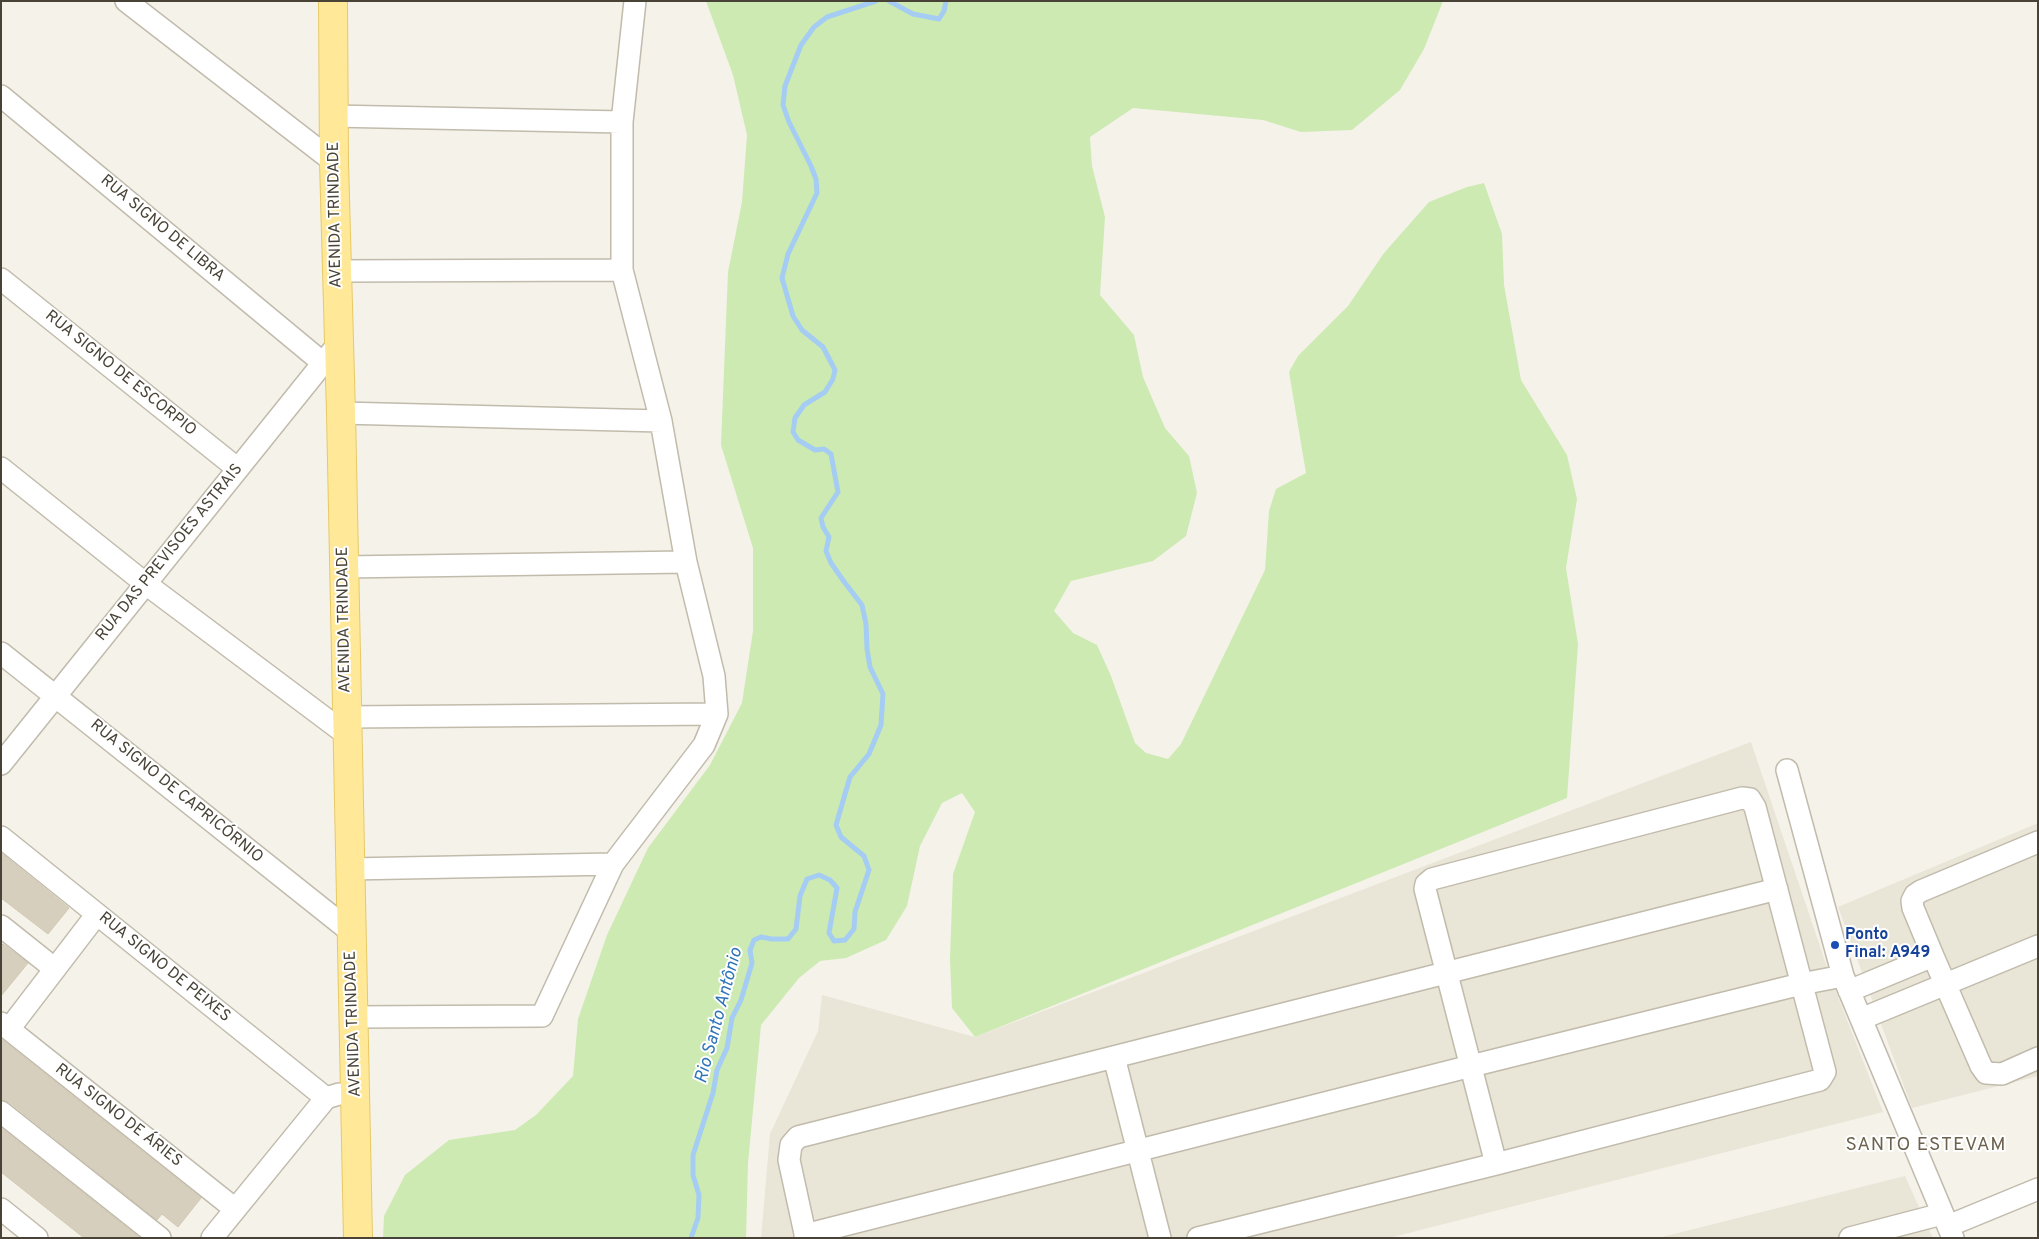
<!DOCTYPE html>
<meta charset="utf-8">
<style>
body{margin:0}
#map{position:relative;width:2039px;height:1239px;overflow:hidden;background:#f5f2ea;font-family:Overpass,sans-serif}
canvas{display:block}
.frame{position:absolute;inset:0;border:2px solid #494337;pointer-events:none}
</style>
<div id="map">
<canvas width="2039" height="1239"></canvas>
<div class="frame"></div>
</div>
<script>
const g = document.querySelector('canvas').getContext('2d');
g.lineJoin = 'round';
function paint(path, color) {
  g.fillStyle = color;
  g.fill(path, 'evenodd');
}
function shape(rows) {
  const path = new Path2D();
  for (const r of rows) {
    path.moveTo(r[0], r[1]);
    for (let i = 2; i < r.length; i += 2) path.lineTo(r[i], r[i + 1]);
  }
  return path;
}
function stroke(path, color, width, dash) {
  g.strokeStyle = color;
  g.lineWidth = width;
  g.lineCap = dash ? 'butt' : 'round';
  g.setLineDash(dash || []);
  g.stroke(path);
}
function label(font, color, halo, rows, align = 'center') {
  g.font = font + ' Overpass,sans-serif';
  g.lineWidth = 4;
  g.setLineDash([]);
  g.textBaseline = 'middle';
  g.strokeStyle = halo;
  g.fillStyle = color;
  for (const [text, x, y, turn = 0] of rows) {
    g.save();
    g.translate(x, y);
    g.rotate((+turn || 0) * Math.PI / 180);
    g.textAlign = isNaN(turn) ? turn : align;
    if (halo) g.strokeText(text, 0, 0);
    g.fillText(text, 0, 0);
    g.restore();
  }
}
const residential = shape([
 [1751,742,1831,979,1883,1112,1389,1238,761,1238,770,1134,818,1031,822,995,975,1037],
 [2038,823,2038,1076,1912,1108,1838,907],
 [1905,1176,1933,1238,1658,1238]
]);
const green = shape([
 [706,1,1443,1,1424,49,1400,90,1352,130,1301,132,1263,120,1133,108,1090,137,1092,166,1105,217,1100,295,1134,335,1143,377,1165,428,1189,456,1197,493,1186,536,1153,561,1071,581,1054,611,1073,633,1097,645,1111,676,1135,743,1146,753,1168,759,1181,744,1265,570,1269,511,1276,489,1306,473,1289,372,1298,356,1348,306,1384,253,1429,202,1467,187,1484,183,1502,234,1504,285,1521,380,1567,455,1577,499,1566,568,1578,644,1567,798,975,1037,952,1008,950,959,953,874,975,812,962,793,942,803,920,846,907,906,886,940,846,958,820,961,799,978,761,1025,748,1163,746,1238,383,1238,384,1216,405,1175,449,1140,515,1130,536,1115,573,1076,578,1019,607,935,648,848,710,765,742,703,753,631,753,548,721,445,728,272,742,202,747,135,733,75]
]);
const stream = shape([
 [889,1,913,14,939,19,944,11,946,1],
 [691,1238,698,1218,699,1195,693,1175,693,1155,713,1093,717,1070,727,1048,732,1018,741,1000,752,963,750,950,754,940,761,937,772,939,788,939,796,929,800,896,807,879,819,875,830,880,837,888,829,933,834,941,845,940,854,929,855,912,869,870,864,856,841,837,836,825,850,777,869,754,881,725,883,694,870,667,867,649,866,624,862,605,845,583,831,563,826,551,829,537,823,527,821,518,838,492,831,454,824,449,815,450,798,440,793,432,795,418,804,405,825,392,833,379,835,370,823,347,802,330,793,316,782,278,788,254,817,193,816,179,811,166,789,122,783,105,785,86,801,45,814,27,827,17,876,1]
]);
const building = shape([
 [1,853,69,908,48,934,1,898,1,853],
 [3,944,28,963,1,996,1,946,3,944],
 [1,1039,201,1198,178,1227,162,1214,157,1220,9,1102,1,1100,1,1039],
 [1,1128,140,1238,84,1238,1,1172,1,1128]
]);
const minor = shape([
 [126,1,334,162],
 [1,96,323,363],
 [333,116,622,122],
 [337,271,622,270],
 [1,279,238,469],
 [341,413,661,421],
 [1,468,146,584,346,734],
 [344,567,686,562],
 [1,653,350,931],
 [346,717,717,714],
 [1,764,339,343],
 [1787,770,1843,976,1953,1238],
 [1,837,326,1098],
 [2038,842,1921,891,1915,895,1912,901,1913,908,1933,956,1981,1066,1986,1073,2002,1074,2038,1058],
 [349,869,613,864],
 [1,926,55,969],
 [1849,991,1933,956],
 [354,1017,542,1016,613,864,704,745,717,714,714,676,686,562,661,421,622,270,622,122,635,1],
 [1861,1019,2038,946],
 [1,1023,235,1209],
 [9,1029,97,914],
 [1114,1057,1160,1238],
 [1,1112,160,1238],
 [1,1209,37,1238],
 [1948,1226,2038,1189],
 [805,1235,1471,1066,1801,984,1843,976],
 [212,1238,326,1098,339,1094],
 [806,1238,789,1160,791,1145,798,1137,1777,889],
 [1198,1238,1496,1164,1820,1080,1825,1072,1755,807,1750,799,1742,798,1432,879,1426,884,1425,889,1496,1164],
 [1850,1238,1942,1214]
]);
const major = shape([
 [333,1,334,162,341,413,358,1238]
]);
const markers = [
 [1835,945,5,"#1a4fb4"]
];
const streetNames = [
 ["AVENIDA TRINDADE",336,215,-91],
 ["RUA SIGNO DE LIBRA",162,229,40],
 ["RUA SIGNO DE ESCORPIO",120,374,39],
 ["RUA DAS PREVISOES ASTRAIS",170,553,-51],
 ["AVENIDA TRINDADE",345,620,-91],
 ["RUA SIGNO DE CAPRICÓRNIO",176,792,39],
 ["RUA SIGNO DE PEIXES",164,968,39],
 ["AVENIDA TRINDADE",354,1024,-92],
 ["RUA SIGNO DE ÁRIES",118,1116,38]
];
const transitNames = [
 ["Ponto",1845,936],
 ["Final: A949",1845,954]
];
const waterNames = [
 ["Rio Santo Antônio",720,1016,-75]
];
const quarterNames = [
 ["SANTO ESTEVAM",1926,1146]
];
paint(residential, '#e9e5d7');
paint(green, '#cdeab2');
stroke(stream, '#a5cdf3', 5);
paint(building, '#d7cfbe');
stroke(building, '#d2c8b1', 1);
stroke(minor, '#c1bbac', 24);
stroke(major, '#e7c965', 30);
stroke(minor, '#fff', 21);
stroke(major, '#ffe999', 28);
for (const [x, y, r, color] of markers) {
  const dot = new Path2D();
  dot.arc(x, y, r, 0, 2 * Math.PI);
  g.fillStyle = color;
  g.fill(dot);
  stroke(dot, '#fff', 2);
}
label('16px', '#494337', '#fff', streetNames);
label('bold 16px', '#164399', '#fff', transitNames, 'left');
label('italic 18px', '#2d74b9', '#fff', waterNames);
g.letterSpacing = '1px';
label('19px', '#6c624e', '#fff', quarterNames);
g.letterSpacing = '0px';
</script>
